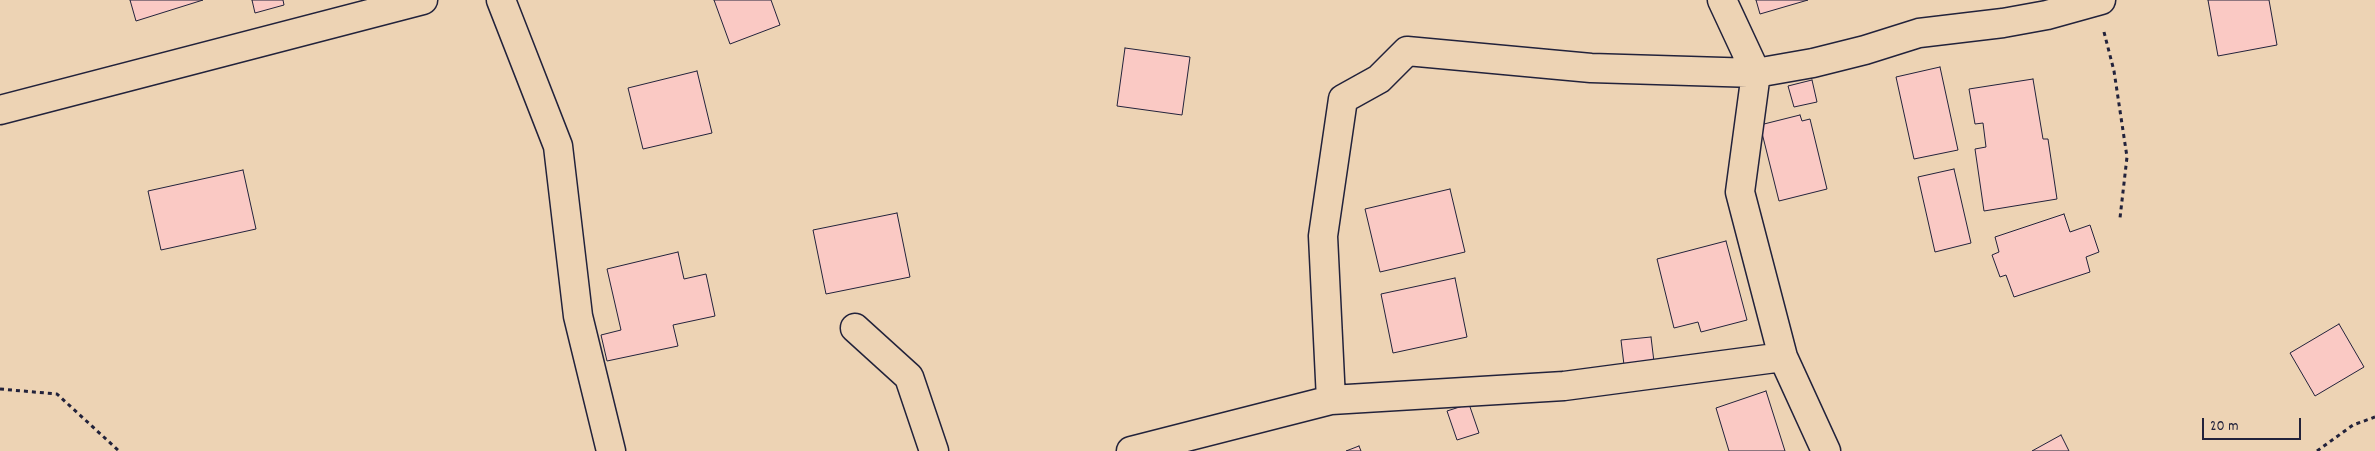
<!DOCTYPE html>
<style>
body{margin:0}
#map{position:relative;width:2375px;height:451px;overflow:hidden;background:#edd3b4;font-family:Dekko,sans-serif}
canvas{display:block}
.scale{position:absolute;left:2202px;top:418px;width:99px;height:22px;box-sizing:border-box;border:2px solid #22223b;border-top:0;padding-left:6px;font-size:15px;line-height:18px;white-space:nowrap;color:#22223b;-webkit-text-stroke:4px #edd3b4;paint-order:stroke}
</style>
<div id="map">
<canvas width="2375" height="451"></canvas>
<div class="scale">20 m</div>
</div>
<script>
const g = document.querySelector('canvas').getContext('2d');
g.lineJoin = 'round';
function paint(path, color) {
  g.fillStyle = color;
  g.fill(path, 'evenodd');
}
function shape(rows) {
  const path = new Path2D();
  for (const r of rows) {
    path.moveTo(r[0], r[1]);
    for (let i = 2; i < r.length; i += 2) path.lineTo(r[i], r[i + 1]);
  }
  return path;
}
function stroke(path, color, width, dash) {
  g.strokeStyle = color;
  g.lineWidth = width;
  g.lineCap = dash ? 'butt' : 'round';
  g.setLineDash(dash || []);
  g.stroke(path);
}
const building = shape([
 [130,0,203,0,136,21,130,0],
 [252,0,283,0,284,5,255,13,252,0],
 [714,0,771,0,780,25,730,44,714,0],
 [1756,0,1808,0,1760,14,1756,0],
 [2208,0,2269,0,2277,45,2218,56,2208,0],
 [1125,48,1190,57,1182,115,1117,106,1125,48],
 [1940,67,1958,150,1914,159,1896,77,1940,67],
 [697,71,712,133,643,149,628,88,697,71],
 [2033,79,2043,139,2048,139,2057,199,1984,211,1975,149,1986,147,1983,123,1975,124,1969,89,2033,79],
 [1812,80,1817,102,1794,107,1788,86,1812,80],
 [1800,115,1802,121,1810,119,1827,189,1779,201,1760,125,1800,115],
 [1954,169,1971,243,1935,252,1918,177,1954,169],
 [243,170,256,229,161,250,148,191,243,170],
 [1450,189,1465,252,1380,272,1365,209,1450,189],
 [897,213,910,277,826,294,813,230,897,213],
 [2064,214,2070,232,2090,225,2099,252,2086,257,2090,272,2014,297,2006,275,2000,277,1992,255,1999,252,1995,237,2064,214],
 [1726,241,1747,320,1701,332,1698,322,1674,328,1657,259,1726,241],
 [678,252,684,279,706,274,715,316,673,325,678,346,607,361,601,335,621,330,607,269,678,252],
 [1455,278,1467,337,1393,353,1381,294,1455,278],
 [2339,324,2364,367,2315,396,2290,353,2339,324],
 [1651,337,1654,362,1624,365,1621,340,1651,337],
 [1766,391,1785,451,1729,451,1716,408,1766,391],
 [1469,404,1479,433,1457,440,1447,411,1469,404],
 [2061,435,2069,451,2032,451,2061,435],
 [1359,446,1361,451,1346,451,1359,446]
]);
const path = shape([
 [2104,32,2114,71,2127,157,2120,218],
 [0,389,57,394,119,451],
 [2317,451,2353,425,2375,417]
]);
const minor = shape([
 [501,0,558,146,578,316,611,451],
 [1722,0,1756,73,1740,192,1783,357,1826,451],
 [0,110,423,0],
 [855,328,909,377,934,451],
 [1331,400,1323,236,1343,99,1379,79,1407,51,1591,68,1756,73,1813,63,1865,50,1919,33,2003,23,2047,15,2101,0],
 [1131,451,1331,400,1564,386,1783,357]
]);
paint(building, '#fac9c4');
stroke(building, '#22223b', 1);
stroke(minor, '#22223b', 31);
stroke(path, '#22223b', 3, [4, 4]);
stroke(minor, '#edd3b4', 28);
</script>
